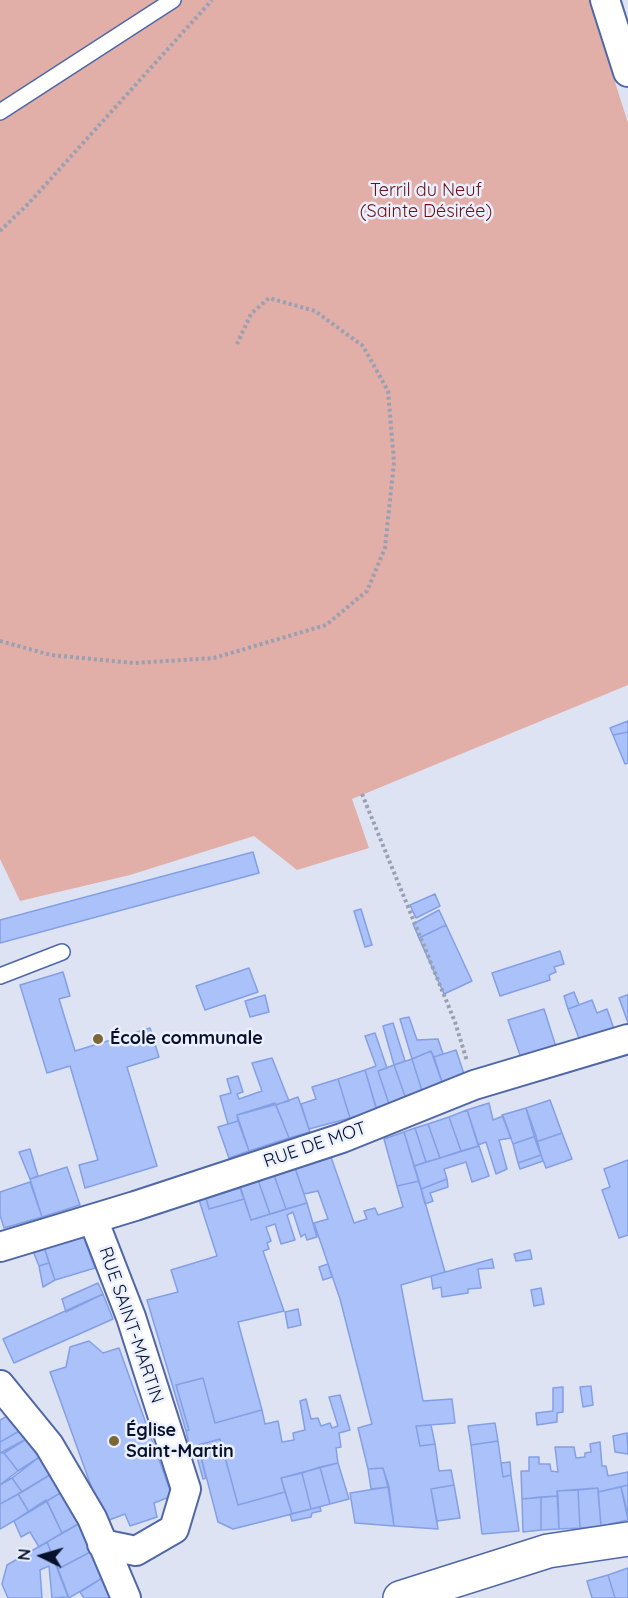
<!DOCTYPE html>
<meta charset="utf-8">
<style>
body{margin:0}
#map{position:relative;width:628px;height:1598px;overflow:hidden;background:#dde3f2;font-family:Quicksand,sans-serif}
canvas{display:block}
.north{position:absolute;left:12px;top:1526px;width:60px;height:60px;-webkit-text-stroke:4px #eaf0ff;paint-order:stroke;rotate:275deg;font-size:16px;font-weight:700;line-height:24px;text-align:center;color:#08112a}
.north::after{content:'';display:block;margin:auto;width:21px;height:27px;background:#08112a;clip-path:polygon(50% 0,100% 100%,50% 72%,0 100%)}
</style>
<div id="map">
<canvas width="628" height="1598"></canvas>
<div class="north">N</div>
</div>
<script>
const g = document.querySelector('canvas').getContext('2d');
g.lineJoin = 'round';
function paint(path, color) {
  g.fillStyle = color;
  g.fill(path, 'evenodd');
}
function shape(rows) {
  const path = new Path2D();
  for (const r of rows) {
    path.moveTo(r[0], r[1]);
    for (let i = 2; i < r.length; i += 2) path.lineTo(r[i], r[i + 1]);
  }
  return path;
}
function stroke(path, color, width, dash) {
  g.strokeStyle = color;
  g.lineWidth = width;
  g.lineCap = dash ? 'butt' : 'round';
  g.setLineDash(dash || []);
  g.stroke(path);
}
function label(font, color, halo, rows, align = 'center') {
  g.font = font + ' Quicksand,sans-serif';
  g.lineWidth = 5;
  g.setLineDash([]);
  g.textBaseline = 'middle';
  g.strokeStyle = halo;
  g.fillStyle = color;
  for (const [text, x, y, turn = 0] of rows) {
    g.save();
    g.translate(x, y);
    g.rotate((+turn || 0) * Math.PI / 180);
    g.textAlign = isNaN(turn) ? turn : align;
    if (halo) g.strokeText(text, 0, 0);
    g.fillText(text, 0, 0);
    g.restore();
  }
}
const green = shape([
 [0,0,173,0,0,112],
 [176,0,589,0,628,123,628,685,352,799,369,848,297,870,254,836,130,875,20,901,0,859,0,113]
]);
const building = shape([
 [628,721,628,732,613,735,610,728,628,721],
 [628,732,628,763,625,764,613,735,628,732],
 [253,852,259,873,0,943,0,920,253,852],
 [435,894,440,906,416,918,410,905,435,894],
 [361,909,372,945,365,947,354,911,361,909],
 [439,910,446,925,419,938,413,924,439,910],
 [446,925,472,981,444,994,419,938,446,925],
 [560,951,564,964,554,967,556,972,549,975,550,980,500,996,492,973,560,951],
 [249,968,258,992,205,1010,196,986,249,968],
 [63,972,70,996,59,999,75,1051,150,1028,159,1057,127,1067,157,1166,85,1188,79,1165,98,1160,70,1066,47,1073,20,985,63,972],
 [574,992,579,1005,568,1009,564,996,574,992],
 [265,995,269,1012,250,1017,245,1001,265,995],
 [627,995,628,995,628,1023,619,998,627,995],
 [592,1000,597,1013,607,1009,614,1029,580,1041,568,1009,592,1000],
 [544,1009,557,1050,522,1061,508,1020,544,1009],
 [409,1017,417,1040,438,1039,443,1054,434,1057,431,1051,412,1059,400,1019,409,1017],
 [393,1023,405,1061,394,1065,383,1026,393,1023],
 [375,1033,387,1068,378,1071,389,1104,376,1108,365,1070,376,1066,365,1036,375,1033],
 [456,1050,466,1080,444,1088,434,1057,456,1050],
 [431,1051,444,1088,423,1094,412,1059,431,1051],
 [272,1058,289,1101,237,1115,238,1121,228,1124,220,1096,231,1093,227,1079,238,1076,243,1092,237,1094,239,1099,262,1091,252,1063,272,1058],
 [412,1059,423,1094,406,1099,394,1065,412,1059],
 [394,1065,406,1099,389,1104,378,1071,394,1065],
 [365,1070,377,1110,350,1118,338,1079,365,1070],
 [338,1079,350,1118,309,1129,301,1104,316,1099,312,1087,338,1079],
 [298,1097,310,1132,289,1138,276,1105,298,1097],
 [550,1100,562,1133,536,1142,526,1108,550,1100],
 [275,1103,289,1138,249,1151,237,1115,275,1103],
 [489,1103,493,1120,503,1116,511,1138,499,1140,507,1169,496,1174,486,1142,478,1145,467,1110,489,1103],
 [526,1108,536,1136,513,1144,502,1115,526,1108],
 [467,1110,479,1146,461,1151,449,1117,467,1110],
 [449,1117,461,1151,440,1158,428,1124,449,1117],
 [238,1121,249,1151,229,1158,218,1127,238,1121],
 [428,1124,440,1158,426,1162,415,1128,428,1124],
 [415,1128,426,1162,414,1166,404,1132,415,1128],
 [404,1132,419,1181,397,1186,384,1139,404,1132],
 [562,1133,572,1159,546,1168,536,1142,562,1133],
 [536,1136,541,1155,518,1163,513,1144,536,1136],
 [479,1146,489,1176,472,1182,466,1162,444,1169,447,1179,421,1189,414,1166,479,1146],
 [30,1149,38,1176,30,1179,19,1152,30,1149],
 [541,1155,543,1161,520,1169,518,1163,541,1155],
 [331,1157,354,1223,367,1219,364,1211,375,1208,378,1215,403,1207,397,1186,419,1181,445,1272,401,1285,423,1401,452,1399,455,1423,416,1426,420,1446,435,1444,439,1471,451,1470,454,1485,431,1489,438,1529,394,1526,389,1487,383,1468,368,1469,358,1428,372,1424,340,1299,314,1223,328,1219,318,1191,304,1194,295,1168,331,1157],
 [628,1160,628,1235,619,1238,602,1190,610,1187,604,1169,628,1160],
 [67,1167,80,1205,42,1217,30,1179,67,1167],
 [295,1168,307,1203,286,1209,274,1175,295,1168],
 [274,1175,286,1209,270,1214,258,1180,274,1175],
 [447,1179,448,1187,430,1193,433,1201,425,1204,421,1189,447,1179],
 [258,1180,270,1214,251,1220,240,1186,258,1180],
 [30,1182,42,1217,4,1228,0,1215,0,1192,30,1182],
 [240,1188,244,1199,209,1209,206,1198,240,1188],
 [206,1198,209,1209,244,1199,251,1220,307,1203,317,1237,307,1240,305,1234,301,1237,293,1212,287,1215,295,1240,281,1244,275,1224,266,1227,271,1241,267,1243,269,1249,263,1251,284,1311,238,1322,262,1410,215,1423,203,1378,176,1385,189,1430,186,1431,147,1300,178,1292,171,1270,217,1256,199,1200,206,1198],
 [83,1235,95,1268,55,1280,44,1247,83,1235],
 [44,1247,49,1263,39,1266,33,1251,44,1247],
 [530,1250,532,1259,516,1261,514,1254,530,1250],
 [492,1259,494,1268,478,1269,481,1288,468,1289,468,1293,442,1297,441,1287,433,1289,431,1276,492,1259],
 [49,1263,55,1280,43,1287,39,1266,49,1263],
 [328,1264,332,1277,323,1280,319,1267,328,1264],
 [98,1283,103,1294,66,1312,62,1299,98,1283],
 [541,1288,544,1304,534,1306,531,1290,541,1288],
 [103,1294,113,1319,14,1363,3,1339,103,1294],
 [298,1309,301,1325,288,1328,285,1312,298,1309],
 [89,1341,103,1353,119,1348,172,1496,154,1503,157,1517,130,1526,125,1514,104,1522,50,1372,66,1367,70,1347,89,1341],
 [203,1378,215,1423,262,1410,265,1424,278,1421,282,1442,294,1440,293,1433,305,1430,300,1401,306,1399,311,1419,318,1418,321,1426,330,1423,332,1428,338,1426,329,1397,340,1395,350,1430,339,1433,341,1447,336,1448,338,1463,281,1478,285,1492,238,1505,220,1439,198,1445,206,1478,203,1479,194,1446,190,1448,186,1431,189,1430,176,1385,203,1378],
 [591,1386,593,1405,583,1407,580,1387,591,1386],
 [563,1387,563,1412,557,1413,557,1422,537,1425,536,1413,553,1411,553,1388,563,1387],
 [9,1415,21,1430,0,1442,0,1420,9,1415],
 [495,1423,498,1441,471,1445,468,1426,495,1423],
 [431,1425,435,1444,420,1446,416,1426,431,1425],
 [21,1430,28,1438,0,1453,0,1442,21,1430],
 [627,1433,628,1454,615,1452,613,1436,627,1433],
 [28,1438,41,1456,18,1471,4,1453,28,1438],
 [220,1439,238,1505,285,1492,292,1514,233,1529,218,1522,198,1445,220,1439],
 [498,1441,503,1477,511,1475,519,1531,482,1534,471,1445,498,1441],
 [600,1442,602,1466,606,1466,608,1476,628,1472,628,1485,598,1492,598,1488,557,1491,558,1496,522,1499,521,1471,529,1471,529,1457,539,1457,539,1464,550,1464,551,1471,558,1472,555,1447,574,1447,576,1458,585,1457,585,1453,591,1452,590,1444,600,1442],
 [0,1453,4,1453,18,1471,0,1485,0,1453],
 [41,1456,53,1473,22,1492,12,1478,41,1456],
 [510,1462,511,1475,503,1477,501,1463,510,1462],
 [338,1463,349,1499,330,1504,320,1467,338,1463],
 [320,1467,330,1504,311,1509,302,1473,320,1467],
 [383,1468,388,1487,371,1489,368,1469,383,1468],
 [53,1473,65,1490,29,1512,18,1494,53,1473],
 [302,1473,311,1509,292,1514,281,1478,302,1473],
 [12,1478,22,1492,0,1504,0,1485,12,1478],
 [454,1485,460,1518,437,1521,431,1489,454,1485],
 [628,1485,628,1515,621,1487,628,1485],
 [388,1487,394,1526,355,1523,350,1493,388,1487],
 [621,1487,628,1520,601,1526,598,1492,621,1487],
 [598,1488,601,1526,580,1528,578,1490,598,1488],
 [65,1490,82,1522,62,1533,47,1501,65,1490],
 [578,1490,580,1528,559,1529,557,1491,578,1490],
 [18,1494,29,1512,0,1529,0,1504,18,1494],
 [558,1496,559,1529,541,1530,541,1497,558,1496],
 [541,1497,541,1530,523,1532,522,1499,541,1497],
 [46,1500,62,1533,39,1547,30,1532,21,1537,14,1521,46,1500],
 [320,1507,321,1511,312,1513,311,1517,292,1521,290,1514,320,1507],
 [82,1522,94,1550,58,1569,47,1542,82,1522],
 [47,1542,68,1597,52,1598,49,1566,40,1570,42,1598,8,1598,2,1584,7,1565,47,1542],
 [94,1550,104,1577,69,1598,58,1569,94,1550],
 [628,1568,628,1598,615,1598,608,1575,628,1568],
 [608,1575,615,1598,592,1598,587,1581,608,1575],
 [104,1577,113,1598,84,1598,80,1592,104,1577]
]);
const path = shape([
 [0,231,29,203,212,0],
 [0,641,51,655,134,663,214,658,326,625,367,591,385,548,394,462,388,391,363,346,315,311,269,298,251,314,237,344],
 [362,794,455,1022,467,1061]
]);
const lane = shape([
 [0,112,173,0],
 [0,976,62,952]
]);
const street = shape([
 [605,0,628,72],
 [93,1219,131,1317,186,1489,174,1529,136,1551,102,1544],
 [0,1247,135,1206,342,1138,474,1085,628,1039],
 [0,1385,49,1445,92,1518,126,1598]
]);
const secondary = shape([
 [400,1598,548,1551,628,1539]
]);
const markers = [
 [98,1039,6,"#7b6736"],
 [114,1441,6,"#7b6736"]
];
const parkNames = [
 ["Terril du Neuf",426,191],
 ["(Sainte Désirée)",426,212]
];
const poiNames = [
 ["École communale",110,1039],
 ["Église",126,1431],
 ["Saint-Martin",126,1452]
];
const streetNames = [
 ["RUE DE MOT",315,1145,-19],
 ["RUE SAINT-MARTIN",131,1325,71]
];
paint(green, '#e1afa8');
paint(building, '#aac1fa');
stroke(building, '#849fe4', 1.5);
stroke(lane, '#4f67a7', 18);
stroke(street, '#4f67a7', 32);
stroke(secondary, '#4f67a7', 36);
stroke(path, '#99a0b2', 4, [3, 3]);
stroke(lane, '#fff', 15);
stroke(street, '#fff', 28);
stroke(secondary, '#fff', 33);
for (const [x, y, r, color] of markers) {
  const dot = new Path2D();
  dot.arc(x, y, r, 0, 2 * Math.PI);
  g.fillStyle = color;
  g.fill(dot);
  stroke(dot, '#eaf0ff', 2);
}
label('18px', '#6e1110', '#eaf0ff', parkNames);
label('bold 18px', '#08112a', '#eaf0ff', poiNames, 'left');
label('18px', '#08112a', '#eaf0ff', streetNames);
</script>
